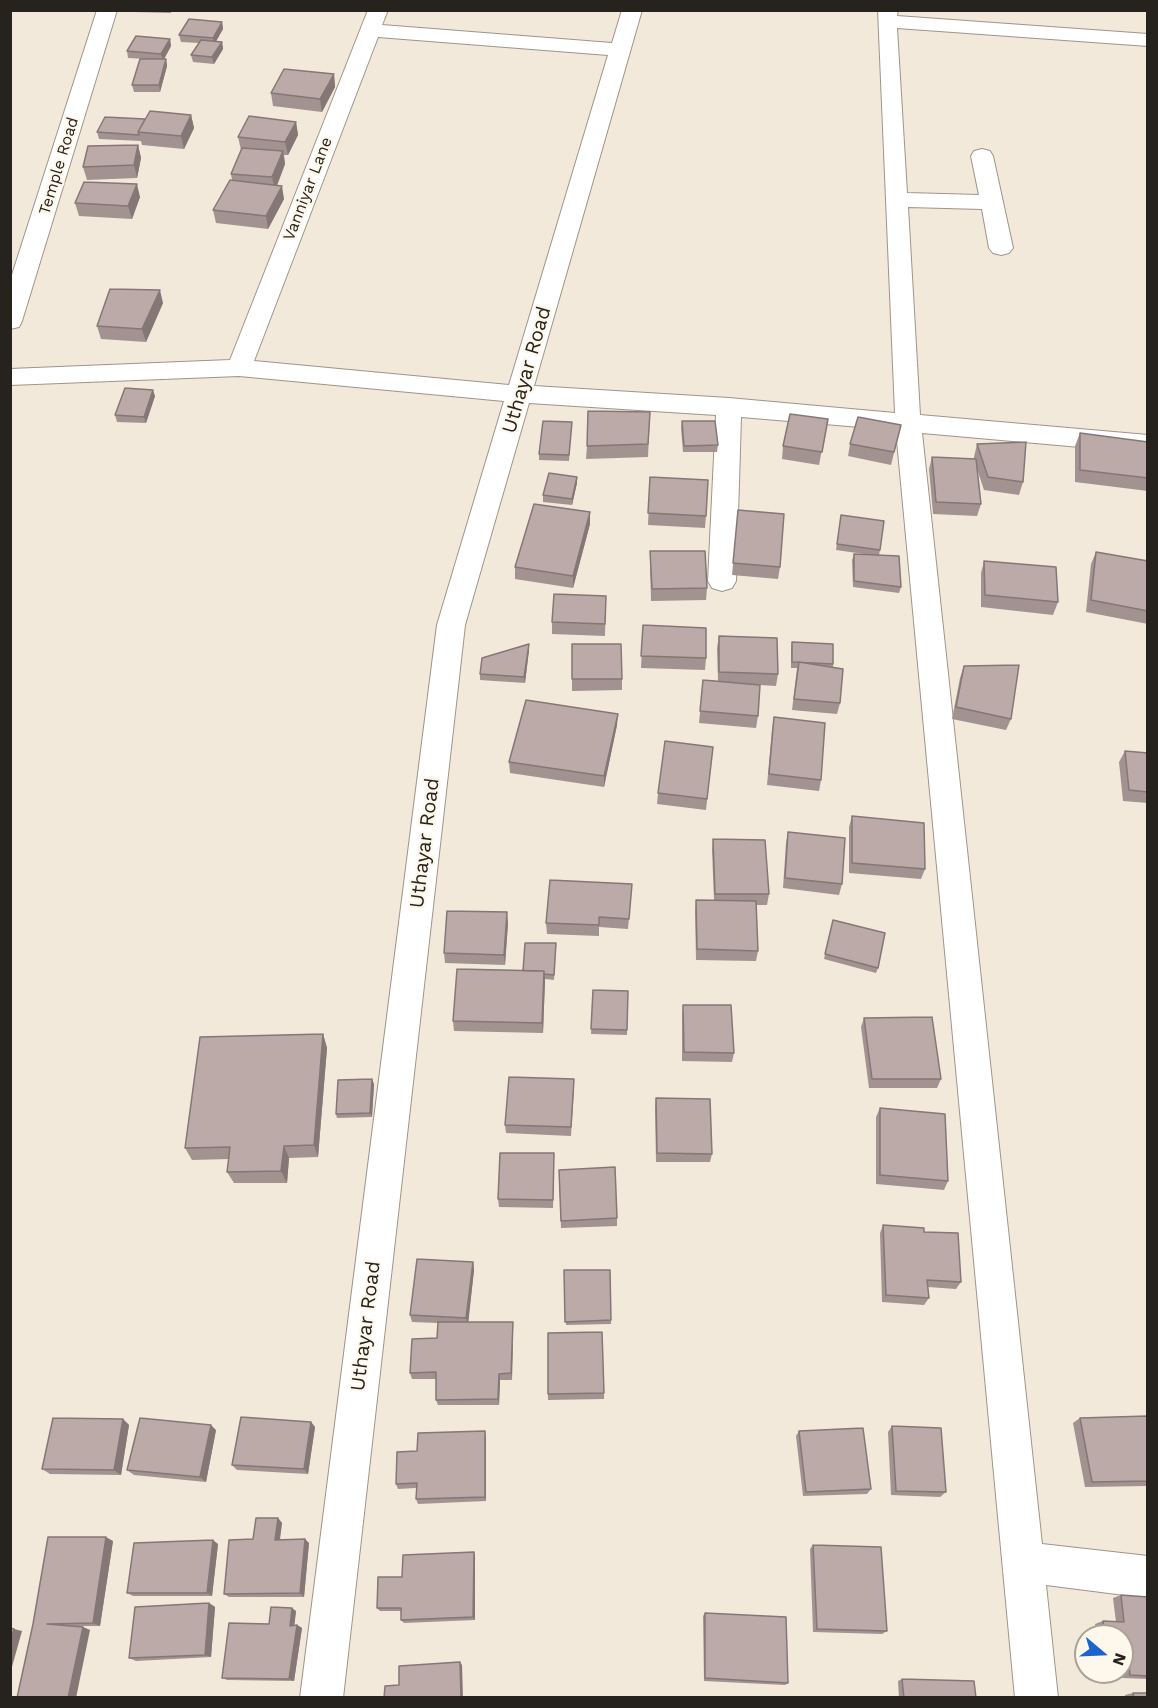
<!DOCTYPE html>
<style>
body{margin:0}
#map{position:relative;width:1158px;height:1708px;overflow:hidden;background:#f3e9db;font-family:"Work Sans",sans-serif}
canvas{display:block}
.frame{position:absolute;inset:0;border:12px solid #26231e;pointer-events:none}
.north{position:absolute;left:1074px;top:1624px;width:60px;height:60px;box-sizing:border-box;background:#fef7eb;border:2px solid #a8a299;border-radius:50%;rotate:109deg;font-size:16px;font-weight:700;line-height:24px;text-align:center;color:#26231e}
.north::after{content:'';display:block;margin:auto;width:21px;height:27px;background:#1964cf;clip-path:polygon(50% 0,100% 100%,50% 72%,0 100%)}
</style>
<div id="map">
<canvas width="1158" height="1708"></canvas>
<div class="frame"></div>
<div class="north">N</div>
</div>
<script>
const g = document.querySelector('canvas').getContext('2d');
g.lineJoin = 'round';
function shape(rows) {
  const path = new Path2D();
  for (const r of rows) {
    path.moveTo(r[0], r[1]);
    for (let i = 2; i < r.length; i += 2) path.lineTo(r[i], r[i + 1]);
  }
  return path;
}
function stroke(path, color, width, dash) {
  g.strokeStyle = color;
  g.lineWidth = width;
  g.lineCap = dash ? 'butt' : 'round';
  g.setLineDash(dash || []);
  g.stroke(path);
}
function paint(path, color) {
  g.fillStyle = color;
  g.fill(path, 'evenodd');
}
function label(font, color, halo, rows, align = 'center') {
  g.font = font + ' "Work Sans",sans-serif';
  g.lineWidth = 4.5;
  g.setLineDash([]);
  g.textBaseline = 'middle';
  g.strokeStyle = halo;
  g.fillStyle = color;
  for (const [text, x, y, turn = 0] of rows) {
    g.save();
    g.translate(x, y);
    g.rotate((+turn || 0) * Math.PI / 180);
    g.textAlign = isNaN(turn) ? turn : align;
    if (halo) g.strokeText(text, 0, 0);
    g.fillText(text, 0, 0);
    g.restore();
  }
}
const minor = shape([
 [97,10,117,10,22,321,19,327,10,329,10,281,97,10],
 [368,10,388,10,382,25,612,43,622,10,642,10,534,386,729,398,895,413,878,10,898,10,897,16,1148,34,1148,46,897,28,907,193,979,195,971,156,974,151,982,149,990,151,993,156,1013,248,1009,253,1001,255,993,253,989,248,982,209,908,207,920,415,1148,435,1148,453,922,433,1042,1544,1148,1556,1148,1598,1046,1585,1058,1698,1015,1698,896,430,741,417,736,581,732,588,722,591,712,588,708,581,716,415,529,403,465,625,343,1698,300,1698,437,625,504,401,239,376,10,385,10,369,230,360,368,10],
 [378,37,608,55,509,385,254,361,378,37]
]);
const wall = shape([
 [133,10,172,10,171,13,133,12],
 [222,22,223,29,216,41,222,42,223,49,214,64,193,62,191,55,199,43,181,42,179,35],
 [170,39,171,46,164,59,166,59,167,66,160,92,134,92,132,85,146,59,128,58,127,51],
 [334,74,335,87,322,112,273,106,271,93],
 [191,115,194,128,184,149,142,145,141,141,99,139,97,132,145,119],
 [296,122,298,135,288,155,284,155,285,164,277,186,284,199,268,229,216,223,213,210,232,180,231,174,241,150,238,137],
 [138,145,141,158,137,178,87,180,83,167],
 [140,197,132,219,79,216,75,203],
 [163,303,146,342,101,339,97,326],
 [155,396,146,423,117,422,115,415],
 [650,412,648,457,586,459,587,446],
 [828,419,819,465,782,459,783,446],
 [682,421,718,445,717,452,683,452,681,428],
 [572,422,569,461,539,460,539,454],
 [901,425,891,465,848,456,850,444],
 [1080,433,1148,442,1148,491,1075,482,1075,446],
 [977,444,1023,482,1019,495,984,490,977,469,981,504,977,516,933,514,929,469,932,457,974,459,974,457],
 [577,477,577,483,572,505,543,502,543,495],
 [650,477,706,516,705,528,648,525],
 [738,510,780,567,778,579,732,575],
 [590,512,590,524,573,588,515,579,515,567],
 [840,521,880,550,879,555,901,587,899,593,853,587,852,560,854,554,864,554,836,550],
 [650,551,707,588,706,600,651,601,650,564],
 [1096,552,1148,561,1148,624,1086,612,1091,564],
 [984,561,1058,602,1053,615,981,607,981,573],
 [606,596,605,636,552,634,552,622],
 [643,625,706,658,705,670,641,668],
 [719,636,778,674,776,686,760,685,758,716,756,728,699,723,703,680,718,681,717,648],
 [792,642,833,664,833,667,840,703,837,714,792,710,797,668,791,668,791,648],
 [572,644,622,679,622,690,572,691],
 [529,650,525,683,480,680,480,674],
 [964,666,1011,719,1006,730,952,719,960,678],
 [774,717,821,780,819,791,767,785,772,729],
 [617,725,604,787,510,773,509,762],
 [713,747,706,810,657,804,658,793],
 [1125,751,1148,753,1148,803,1123,801,1119,762],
 [852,816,925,869,921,879,849,873,849,827],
 [788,832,842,884,839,895,783,888,786,843],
 [713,839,769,894,767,905,756,905,758,951,756,961,696,960,695,911,696,900,714,900,712,850],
 [632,884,628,929,599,927,599,936,547,934,546,923],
 [833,920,878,968,876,973,824,959],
 [508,923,505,965,445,963,444,953],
 [556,943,554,980,545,979,543,1033,454,1031,453,1021,523,971],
 [593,990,627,1030,627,1035,591,1034],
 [683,1005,734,1053,732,1062,682,1061,682,1015],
 [864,1018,941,1079,937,1088,869,1088,861,1027],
 [323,1034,327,1048,318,1157,289,1158,287,1183,234,1183,227,1172,229,1159,192,1160,185,1148],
 [374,1084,372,1117,337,1118,336,1114],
 [574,1088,571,1136,506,1133,505,1125],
 [656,1098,712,1154,710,1162,656,1162,655,1107],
 [880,1108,948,1181,944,1190,876,1184,876,1117],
 [554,1162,553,1208,499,1207,498,1199],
 [559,1170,617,1218,617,1226,561,1228],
 [883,1225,961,1282,956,1289,928,1287,929,1298,924,1305,882,1302,880,1233],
 [473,1262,474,1270,468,1322,513,1329,512,1380,500,1380,499,1405,438,1405,436,1400,436,1379,412,1379,410,1373,437,1338,438,1323,412,1322,410,1315],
 [564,1270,610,1270,611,1324,566,1325],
 [604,1393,604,1399,548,1400,548,1394],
 [1148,1416,1148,1486,1085,1487,1073,1423,1080,1418],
 [123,1419,129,1425,121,1475,50,1474,42,1469],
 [311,1422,315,1427,308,1474,237,1470,232,1465],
 [892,1426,946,1492,940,1497,891,1495,888,1432],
 [216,1430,206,1482,134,1475,127,1470],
 [799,1431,871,1489,867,1494,803,1496,796,1436],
 [486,1437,486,1501,418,1504,416,1499,416,1488,398,1489,396,1484,417,1451],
 [278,1518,282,1523,280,1540,309,1543,304,1597,229,1597,224,1594,253,1539],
 [113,1541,100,1626,79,1626,90,1630,33,1624],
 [218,1544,212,1596,133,1596,127,1593],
 [813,1545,887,1631,882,1634,813,1632,810,1549],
 [474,1552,475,1556,475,1620,404,1623,401,1620,401,1611,380,1611,377,1608,402,1577],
 [1121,1595,1148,1597,1148,1679,1122,1678,1122,1636,1097,1636,1095,1624,1103,1621,1116,1622,1113,1598],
 [209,1603,215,1607,211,1657,136,1661,129,1658],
 [296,1611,294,1625,297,1625,302,1628,294,1681,227,1680,222,1678,269,1624],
 [705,1613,788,1683,785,1685,704,1681,703,1616],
 [902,1679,976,1698,899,1698,898,1681],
 [1133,1693,1148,1698,1125,1698,1125,1695]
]);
const shadedWall = shape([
 [222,22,223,29,214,45,213,38],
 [170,39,171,46,163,61,161,54],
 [222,42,223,49,214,64,212,57],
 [166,59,167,66,160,92,159,85],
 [334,74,335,87,322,112,320,99],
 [191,115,194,128,184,149,181,136],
 [296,122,298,135,288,155,285,142],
 [138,145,141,158,137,178,134,165],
 [283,151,285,164,275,190,272,177],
 [137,184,140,197,132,219,128,206],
 [282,186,284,199,268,229,266,216],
 [160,290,163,303,146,342,142,329],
 [153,390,155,396,146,423,144,417],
 [577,477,577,483,572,505,572,499],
 [590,512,590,524,573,588,573,576],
 [529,644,529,650,525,683,524,677],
 [618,714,617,725,604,787,604,776],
 [507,912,508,923,505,965,504,955],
 [544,971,545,981,543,1033,542,1023],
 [323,1034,327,1048,318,1157,314,1145],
 [372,1079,374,1084,372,1117,370,1113],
 [284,1146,289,1158,287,1183,281,1171],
 [473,1262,474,1270,468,1325,466,1318],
 [513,1322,513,1329,512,1380,511,1373],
 [499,1374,500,1380,499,1405,498,1399],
 [123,1419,129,1425,121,1475,114,1470],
 [311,1422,315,1427,308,1474,304,1469],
 [211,1425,216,1430,206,1482,200,1477],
 [485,1431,486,1437,486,1501,485,1497],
 [278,1518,282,1523,279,1544,275,1540],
 [106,1537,113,1541,100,1626,93,1623],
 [305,1539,309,1543,304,1597,300,1593],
 [213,1540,218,1544,212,1596,207,1593],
 [474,1552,475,1556,475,1620,473,1617],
 [209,1603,215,1607,211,1657,205,1655],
 [292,1608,296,1611,294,1629,290,1626],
 [297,1625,302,1628,294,1681,289,1679],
 [83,1627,90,1630,76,1698,68,1698],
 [14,1629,22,1631,10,1674,10,1641],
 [460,1662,462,1665,463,1698,461,1698]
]);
const building = shape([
 [189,19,222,22,213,38,179,35,189,19],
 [136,36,170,39,161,54,127,51,136,36],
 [201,40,222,42,212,57,191,55,201,40],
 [140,59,166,59,159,85,132,85,140,59],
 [284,69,334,74,320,99,271,93,284,69],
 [150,111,191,115,181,136,138,132,150,111],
 [249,116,296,122,285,142,238,137,249,116],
 [105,117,145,119,138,132,139,135,97,132,105,117],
 [138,145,134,165,83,167,88,146,138,145],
 [242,148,283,151,272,177,231,174,242,148],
 [230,180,282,186,266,216,213,210,230,180],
 [84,182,137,184,128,206,75,203,84,182],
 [110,289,160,290,142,329,97,326,110,289],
 [125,388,153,390,144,417,115,415,125,388],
 [588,411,650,412,648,444,587,446,588,411],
 [790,414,828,419,822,452,783,446,790,414],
 [858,417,901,425,894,452,850,444,858,417],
 [543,421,572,422,569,455,539,454,543,421],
 [682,421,715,421,718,445,684,446,682,421],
 [1080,433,1148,442,1148,478,1080,470,1080,433],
 [1026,442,1023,482,988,477,977,444,1026,442],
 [932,457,976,459,981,504,936,502,932,457],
 [549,473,577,477,572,499,543,495,549,473],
 [650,477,708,480,706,516,648,513,650,477],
 [534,504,590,512,573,576,515,567,534,504],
 [738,510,784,514,780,567,733,563,738,510],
 [841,515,884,521,880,550,837,544,841,515],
 [650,551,705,551,707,588,652,589,650,551],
 [1096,552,1148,561,1148,611,1091,600,1096,552],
 [854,554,899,556,901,587,854,581,854,554],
 [984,561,1056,567,1058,602,985,595,984,561],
 [554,594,606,596,605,624,552,622,554,594],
 [643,625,706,628,706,658,641,656,643,625],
 [719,636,777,638,778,674,719,672,719,636],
 [792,642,833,644,833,664,792,662,792,642],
 [529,644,524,677,480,674,482,658,529,644],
 [572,644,621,644,622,679,572,679,572,644],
 [799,662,843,669,840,703,794,699,799,662],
 [1019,665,1011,719,956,707,964,666,1019,665],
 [703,680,760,685,758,716,700,711,703,680],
 [526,700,618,714,604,776,509,762,526,700],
 [774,717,825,723,821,780,769,774,774,717],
 [665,741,713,747,707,799,658,793,665,741],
 [1125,751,1148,753,1148,792,1129,790,1125,751],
 [852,816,924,823,925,869,852,863,852,816],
 [788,832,845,838,842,884,785,878,788,832],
 [713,839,765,840,769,894,715,894,713,839],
 [550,880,632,884,629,919,599,917,599,925,546,923,550,880],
 [696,900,756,901,758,951,697,949,696,900],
 [447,911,507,912,504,955,444,953,447,911],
 [833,920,885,933,878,968,825,954,833,920],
 [525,943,556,943,554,975,544,974,544,971,523,971,525,943],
 [457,969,544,971,542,1023,453,1021,457,969],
 [593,990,628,991,627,1030,591,1029,593,990],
 [683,1005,731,1005,734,1053,684,1052,683,1005],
 [932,1017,941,1079,872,1079,864,1018,932,1017],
 [323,1034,314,1145,284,1146,281,1171,227,1172,230,1147,185,1148,200,1037,323,1034],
 [509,1077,574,1079,571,1127,505,1125,509,1077],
 [372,1079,370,1113,336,1114,338,1080,372,1079],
 [656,1098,710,1099,712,1154,657,1153,656,1098],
 [880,1108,945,1114,948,1181,880,1175,880,1108],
 [500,1153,554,1153,553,1200,498,1199,500,1153],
 [615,1167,617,1218,561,1221,559,1170,615,1167],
 [883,1225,924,1228,924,1232,958,1233,961,1282,927,1280,929,1298,886,1295,883,1225],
 [417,1259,473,1262,466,1318,410,1315,417,1259],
 [564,1270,610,1270,611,1320,565,1322,564,1270],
 [438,1322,513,1322,511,1373,499,1374,498,1399,436,1400,436,1372,410,1373,412,1339,437,1338,438,1322],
 [602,1332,604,1393,548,1394,548,1333,602,1332],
 [1148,1416,1148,1481,1092,1482,1080,1418,1148,1416],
 [241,1417,311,1422,304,1469,232,1465,241,1417],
 [53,1418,123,1419,114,1470,42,1469,53,1418],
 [140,1418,211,1425,200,1477,127,1470,140,1418],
 [892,1426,941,1428,946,1492,896,1491,892,1426],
 [863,1428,871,1489,806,1492,799,1431,863,1428],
 [485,1431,485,1497,416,1499,417,1483,396,1484,397,1452,417,1451,418,1433,485,1431],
 [256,1518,278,1518,275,1540,305,1539,300,1593,224,1594,229,1540,253,1539,256,1518],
 [48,1537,106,1537,93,1623,47,1624,83,1627,68,1698,17,1698,33,1624,48,1537],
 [213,1540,207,1593,127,1593,134,1543,213,1540],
 [813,1545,881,1547,887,1631,817,1629,813,1545],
 [474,1552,473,1617,401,1620,401,1608,377,1608,378,1577,402,1577,403,1555,474,1552],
 [1121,1595,1148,1597,1148,1676,1130,1675,1129,1664,1122,1663,1122,1636,1105,1636,1103,1621,1124,1622,1121,1595],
 [209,1603,205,1655,129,1658,135,1607,209,1603],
 [271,1607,292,1608,290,1626,297,1625,289,1679,222,1678,229,1623,269,1624,271,1607],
 [705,1613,786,1617,788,1683,705,1678,705,1613],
 [10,1628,14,1629,10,1641,10,1628],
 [460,1662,461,1698,384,1698,385,1686,399,1685,399,1666,460,1662],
 [902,1679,974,1681,976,1698,904,1698,902,1679],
 [1133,1693,1148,1693,1148,1698,1134,1698,1133,1693]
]);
const farStreetnames = [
 ["Temple Road",59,166,-73],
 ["Vanniyar Lane",308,189,-69]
];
const streetNames = [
 ["Uthayar Road",527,370,-74],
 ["Uthayar Road",425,843,-83],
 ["Uthayar Road",366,1326,-83]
];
stroke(minor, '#9d9588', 2);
paint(minor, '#fff');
paint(wall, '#a29290');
paint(shadedWall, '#847776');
paint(building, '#bcaaa8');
stroke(building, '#847776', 1.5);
label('16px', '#26231e', '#fef7eb', farStreetnames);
label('20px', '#26231e', '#fef7eb', streetNames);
</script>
